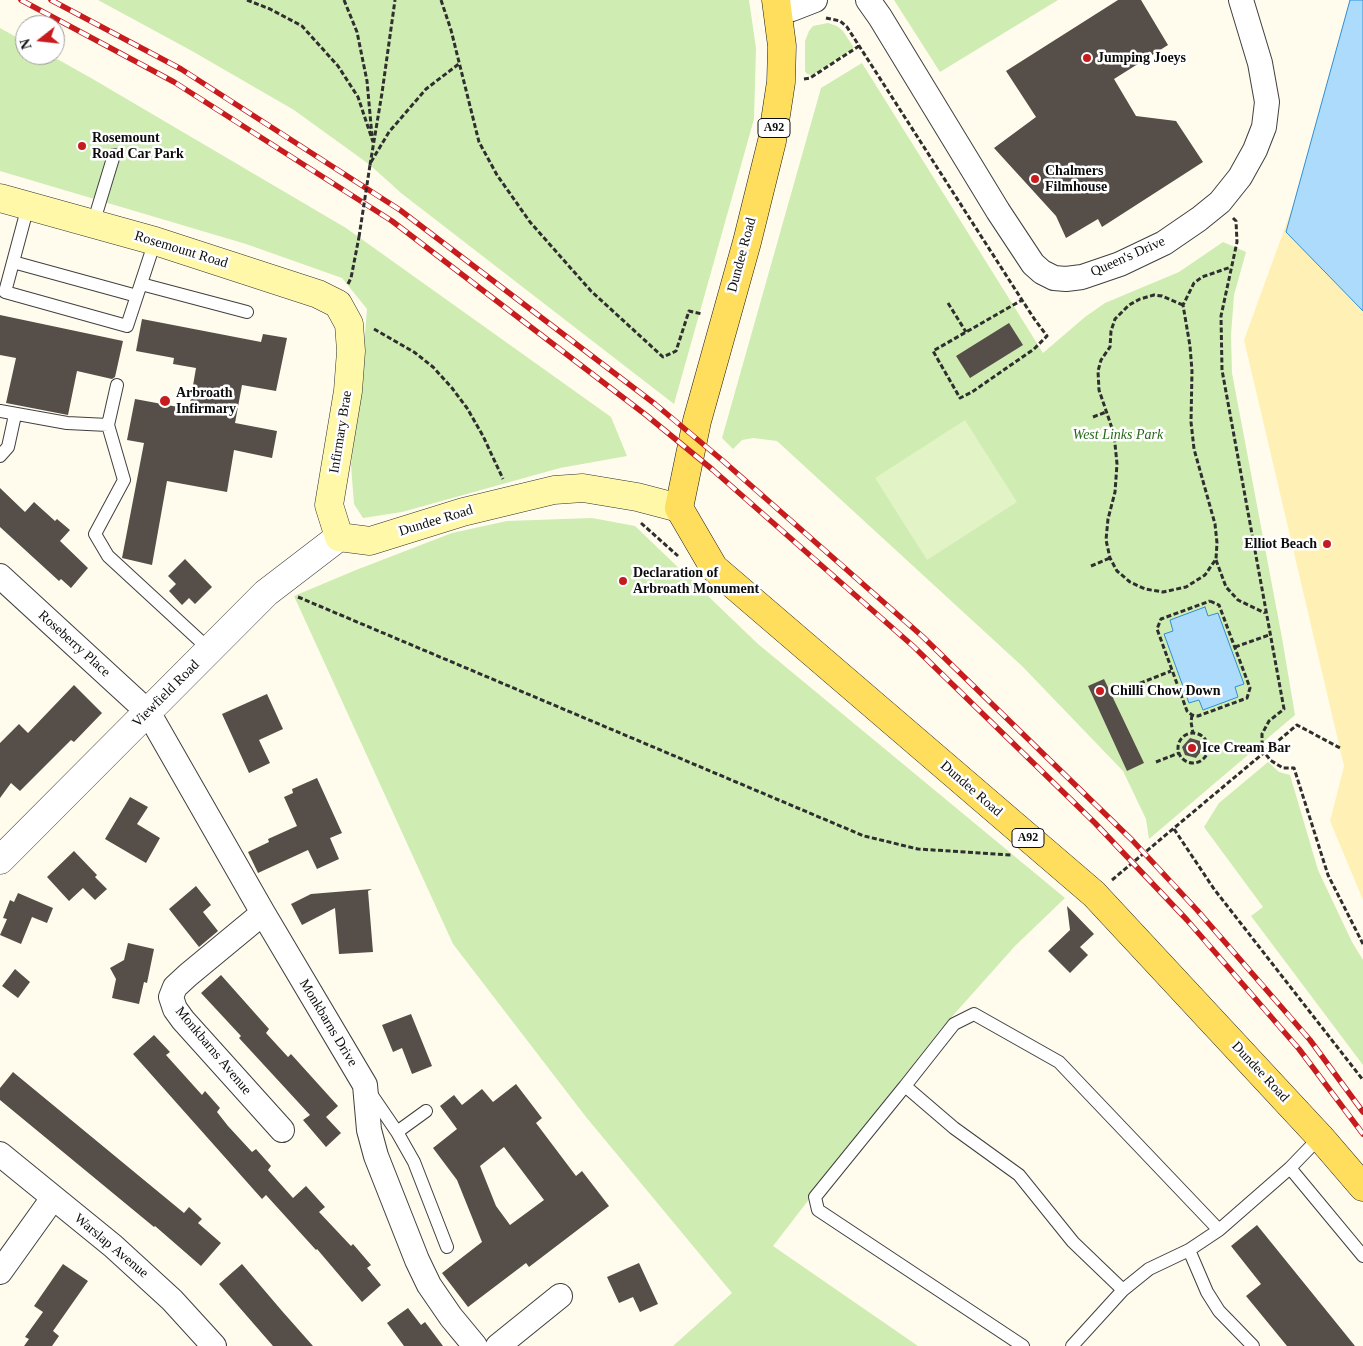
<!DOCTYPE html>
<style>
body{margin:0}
#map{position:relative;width:1363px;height:1346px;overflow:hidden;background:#fffced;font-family:Georgia,serif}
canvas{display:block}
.north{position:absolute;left:15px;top:15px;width:50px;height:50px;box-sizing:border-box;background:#fff;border:1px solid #9e9e9e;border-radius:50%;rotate:254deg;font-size:14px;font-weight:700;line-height:20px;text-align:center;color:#0d0d0d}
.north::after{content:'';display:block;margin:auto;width:18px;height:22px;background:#c71b1d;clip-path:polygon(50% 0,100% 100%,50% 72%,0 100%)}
</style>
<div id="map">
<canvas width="1363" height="1346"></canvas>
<div class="north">N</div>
</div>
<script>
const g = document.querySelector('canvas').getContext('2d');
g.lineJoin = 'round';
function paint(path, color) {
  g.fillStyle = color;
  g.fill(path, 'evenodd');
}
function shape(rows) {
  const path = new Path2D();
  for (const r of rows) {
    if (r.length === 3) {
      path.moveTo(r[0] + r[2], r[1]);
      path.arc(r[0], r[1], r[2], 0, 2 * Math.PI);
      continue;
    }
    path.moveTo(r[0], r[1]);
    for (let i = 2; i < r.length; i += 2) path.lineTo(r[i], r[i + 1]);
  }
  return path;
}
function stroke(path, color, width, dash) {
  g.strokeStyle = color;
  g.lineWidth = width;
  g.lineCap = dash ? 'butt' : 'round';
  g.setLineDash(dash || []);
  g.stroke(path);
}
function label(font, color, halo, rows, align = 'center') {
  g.font = font + ' Georgia,serif';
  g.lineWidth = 5;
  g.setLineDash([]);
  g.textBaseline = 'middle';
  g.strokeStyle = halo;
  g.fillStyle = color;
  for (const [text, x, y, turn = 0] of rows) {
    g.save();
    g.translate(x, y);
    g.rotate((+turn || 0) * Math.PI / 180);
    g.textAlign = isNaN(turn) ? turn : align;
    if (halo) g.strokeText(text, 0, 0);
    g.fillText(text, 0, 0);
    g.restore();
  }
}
const green = shape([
 [98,0,749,0,756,48,754,119,674,404,401,193,370,165,294,110,192,51],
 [894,0,1058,0,940,72],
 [828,23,837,26,843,31,854,48,812,75,807,74,805,71,805,41,809,31,813,26],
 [0,28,25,42,25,55,50,55,91,78,346,228,611,417,627,456,560,468,402,512,363,518,354,504,351,465,361,384,367,309,342,278,246,244,0,171],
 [862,63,1043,353,1085,317,1105,303,1179,272,1223,242,1246,252,1234,295,1231,335,1232,373,1282,638,1295,715,1149,839,1146,819,1123,771,1022,666,777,441,753,438,742,440,733,449,722,438,821,88],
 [592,518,635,526,758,644,1065,898,1015,946,940,1030,773,1246,918,1346,673,1346,732,1293,586,1117,453,944,294,596,356,570,452,533,507,521],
 [1268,762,1279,772,1290,775,1318,870,1352,942,1363,960,1363,1065,1251,916,1263,907,1204,827,1219,803]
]);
const sand = shape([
 [1363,53,1363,900,1330,821,1344,766,1244,340,1348,54]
]);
const pitch = shape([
 [965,420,1017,502,927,560,875,478]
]);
const water = shape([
 [1350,0,1363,0,1363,311,1286,232,1350,0],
 [1205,607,1208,616,1218,613,1244,684,1235,687,1238,697,1203,710,1199,700,1189,703,1164,634,1173,631,1170,620,1205,607]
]);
const building = shape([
 [1118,0,1141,0,1168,45,1114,79,1136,116,1176,121,1203,162,1102,227,1098,219,1066,238,1056,216,994,148,1036,117,1006,71],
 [0,315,123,341,115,377,112,379,77,371,68,415,6,403,16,358,0,355],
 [142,319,261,342,263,334,287,338,276,391,242,385,235,423,277,431,272,458,234,450,227,492,167,481,152,565,122,558,144,443,127,440,135,399,189,409,196,368,173,364,174,358,136,351],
 [1009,323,1023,345,970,378,956,356],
 [0,488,25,512,34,502,55,521,57,519,70,530,60,541,88,568,71,588,61,579,59,581,0,527],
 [185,559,212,587,195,604,189,598,182,605,169,591,176,584,168,576],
 [1104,679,1144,763,1127,771,1088,686],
 [74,685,102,713,74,742,71,740,20,791,11,783,0,798,0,743,19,724,28,733],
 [267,694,283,729,259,740,270,763,249,773,222,714],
 [1190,738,1200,741,1202,750,1196,758,1185,755,1182,747],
 [317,778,342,833,330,838,339,859,317,869,308,850,258,873,248,852,269,842,268,839,297,826,284,797,293,793,292,789],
 [130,797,148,807,137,824,160,838,146,863,105,839],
 [74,851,97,875,95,877,107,889,95,900,83,888,69,901,47,877],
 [196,886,211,905,203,912,218,931,199,947,169,909],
 [372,889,368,891,373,952,339,954,335,908,302,925,291,904,311,894],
 [18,893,53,908,47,923,32,917,21,944,0,935,7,919,3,918,10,900,14,902],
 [1067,906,1094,934,1080,947,1088,955,1070,973,1048,951,1070,930],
 [128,943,154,949,147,983,144,982,139,1004,112,998,116,979,110,968,124,960],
 [15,969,30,982,18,998,2,986],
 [221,975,269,1029,266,1033,288,1057,291,1054,338,1106,326,1117,341,1133,326,1147,303,1120,310,1115,239,1038,241,1036,201,993],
 [411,1014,432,1066,412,1074,402,1048,393,1052,382,1025],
 [154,1035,170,1052,166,1055,202,1095,205,1091,220,1108,217,1112,228,1126,252,1152,256,1149,271,1166,268,1170,293,1198,306,1186,325,1207,319,1212,351,1246,353,1244,371,1265,367,1268,381,1285,362,1302,317,1249,316,1250,266,1195,262,1199,133,1054],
 [13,1072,184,1213,189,1207,202,1219,198,1223,221,1243,201,1266,155,1226,154,1227,0,1100,0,1088],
 [516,1084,542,1118,536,1123,576,1176,582,1171,609,1206,529,1267,526,1263,468,1307,442,1273,482,1242,457,1180,433,1148,457,1129,440,1106,454,1095,462,1105,482,1089,493,1102],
 [504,1147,544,1200,510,1225,496,1206,480,1166],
 [1257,1225,1355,1346,1287,1346,1246,1296,1261,1284,1231,1246],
 [639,1263,658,1304,640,1312,633,1297,619,1303,607,1277],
 [63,1264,88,1281,53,1331,59,1336,52,1346,24,1346,29,1339,25,1337,43,1312,34,1306],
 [242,1264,282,1311,313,1346,273,1346,219,1284],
 [408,1308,421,1325,425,1322,443,1346,404,1346,387,1323]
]);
const path = shape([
 [247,0,270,9,302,26,338,66,358,97,373,142],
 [344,0,357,32,367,81,372,136],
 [441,0,451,30,479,142,497,175,530,222,591,291,663,357,676,351,689,311,702,314],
 [826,18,840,21,847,27,1022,300,1035,320,1047,336,1034,349,972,392,960,398,933,351,1022,300],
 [804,79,810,78,859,46],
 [371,162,389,132,426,89,460,63],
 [370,165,382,93,395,0],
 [1233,218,1236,221,1237,242,1221,316,1222,370,1284,709,1269,721,1262,734,1262,741,1265,753,1270,760,1283,768,1294,768,1328,875,1363,944],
 [348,284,351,278,359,237],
 [948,303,966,332],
 [1183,305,1162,296,1154,295,1140,299,1129,305,1115,319,1111,331,1110,347,1101,360,1098,371,1099,390,1114,434,1117,464,1115,492,1108,519,1106,540,1110,558,1117,571,1130,582,1145,589,1163,592,1186,587,1205,575,1216,559,1217,543,1215,524,1194,449,1191,422,1192,371,1190,346,1183,305,1194,283,1202,277,1231,267],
 [374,329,414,352,433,367,452,388,467,408,483,436,503,479],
 [1093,417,1106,412],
 [641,523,678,556],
 [1216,560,1226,587,1238,600,1265,613],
 [1091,566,1110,558],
 [298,597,864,836,918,849,1011,855],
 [1210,601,1219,605,1250,688,1247,698,1198,716,1192,715,1187,711,1157,629,1161,619,1210,601],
 [1235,647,1269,635],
 [1133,686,1171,671],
 [1192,715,1191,722,1193,733],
 [1193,748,15],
 [1156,762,1179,753],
 [1174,829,1214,889,1363,1080],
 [1112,880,1297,725,1340,748]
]);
const service = shape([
 [28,206,5,292,127,326,155,241],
 [93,224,114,155],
 [13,262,137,296],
 [141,284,247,312],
 [0,411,67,423,108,425,124,480,95,534,108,556,210,650],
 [108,425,117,385],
 [0,456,8,447,15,415],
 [905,1086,815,1197,818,1210,1023,1346],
 [369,1091,397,1132,414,1162,447,1247],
 [397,1132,426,1111],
 [1290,1168,1363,1256],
 [1189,1250,1207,1292,1219,1311,1253,1346],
 [1123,1290,1073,1242,1019,1175,954,1128,905,1086,954,1024,974,1014,1059,1062,1219,1230],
 [1072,1346,1123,1290,1149,1269,1189,1250,1219,1230,1290,1168,1320,1137]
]);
const minor = shape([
 [868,0,880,17,998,211,1033,264,1042,272,1054,278,1066,279,1082,277,1120,264,1164,243,1199,219,1220,202,1240,177,1255,150,1264,127,1267,102,1260,63,1241,0],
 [778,12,792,9,815,0],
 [0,576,148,712,263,913,365,1085,369,1130,376,1156,417,1260,429,1285,451,1317,475,1346],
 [263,913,188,975,175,987,171,997,175,1009,183,1020,282,1130],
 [0,1154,113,1246,172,1300,214,1346],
 [0,1272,53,1198],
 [498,1346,560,1296]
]);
const tertiary = shape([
 [0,860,266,593,339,537]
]);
const secondary = shape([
 [0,198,155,241,318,294,338,304,349,324,351,351,348,391,329,505,339,537,370,541,463,512,554,490,583,488,637,497,679,508]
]);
const primary = shape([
 [776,0,782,46,781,82,772,141,747,242,697,421,679,508,714,568,1094,894,1320,1137,1363,1187]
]);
const rail = shape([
 [21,0,174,82,392,221,646,415,713,470,913,646,1095,823,1187,920,1299,1049,1363,1134],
 [51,0,181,69,400,210,655,404,722,460,922,636,1132,840,1197,910,1310,1040,1363,1112]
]);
const pathBridge = shape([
 [359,237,370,165]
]);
const markers = [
 [1087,58,5,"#c71b1d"],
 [82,146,5,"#c71b1d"],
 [1035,179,5,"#c71b1d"],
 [165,401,6,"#c71b1d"],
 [1327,544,5,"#c71b1d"],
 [623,581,5,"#c71b1d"],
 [1100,691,5,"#c71b1d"],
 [1192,748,5,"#c71b1d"]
];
const shields = [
 [774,128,32],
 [1028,838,32]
];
const shieldNames = [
 ["A92",774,128],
 ["A92",1028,838]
];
const poiNames = [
 ["Jumping Joeys",1097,58],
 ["Rosemount",92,138],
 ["Road Car Park",92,154],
 ["Chalmers",1045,171],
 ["Filmhouse",1045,187],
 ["Arbroath",176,393],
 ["Infirmary",176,409],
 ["Elliot Beach",1317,544,"right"],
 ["Declaration of",633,573],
 ["Arbroath Monument",633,589],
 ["Chilli Chow Down",1110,691],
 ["Ice Cream Bar",1202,748]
];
const streetNames = [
 ["Rosemount Road",181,250,17],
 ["Dundee Road",742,255,-75],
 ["Queen's Drive",1128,257,-24],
 ["Infirmary Brae",341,432,-81],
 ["Dundee Road",436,521,-17],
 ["Roseberry Place",74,644,42],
 ["Viewfield Road",166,694,-45],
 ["Dundee Road",971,789,41],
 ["Monkbarns Drive",328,1023,59],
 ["Monkbarns Avenue",213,1051,50],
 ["Dundee Road",1260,1072,47],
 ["Warslap Avenue",111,1246,40]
];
const parkNames = [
 ["West Links Park",1118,435]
];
paint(green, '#cfecb3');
paint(sand, '#fff1b5');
paint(pitch, '#e2f3c6');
paint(water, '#addbfb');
stroke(water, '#2f8ed7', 1);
paint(building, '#564e48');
stroke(service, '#404040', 14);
stroke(minor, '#404040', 26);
stroke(tertiary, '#404040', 29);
stroke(secondary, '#2f2f2f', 29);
stroke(primary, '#1e1e1e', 29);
stroke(path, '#2f2f2f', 3, [5, 2.5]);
stroke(service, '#fff', 12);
stroke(minor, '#fff', 24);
stroke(tertiary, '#fff', 28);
stroke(secondary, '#fff8a8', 28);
stroke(primary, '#ffdd5d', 28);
stroke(rail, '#c71b1d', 5.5);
stroke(rail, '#fff', 4, [11]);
stroke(pathBridge, '#2f2f2f', 3, [5, 2.5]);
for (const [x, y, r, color] of markers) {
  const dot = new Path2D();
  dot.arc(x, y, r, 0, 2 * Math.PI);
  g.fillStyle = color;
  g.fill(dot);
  stroke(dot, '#fff', 2);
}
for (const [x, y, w] of shields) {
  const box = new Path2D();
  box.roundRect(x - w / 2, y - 9.5, w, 19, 4);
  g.fillStyle = '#fff';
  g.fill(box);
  stroke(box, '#0d0d0d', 1);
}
label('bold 12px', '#0d0d0d', null, shieldNames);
label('bold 14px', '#0d0d0d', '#fff', poiNames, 'left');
label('14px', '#0d0d0d', '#fff', streetNames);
label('italic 14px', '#266919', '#fff', parkNames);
</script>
